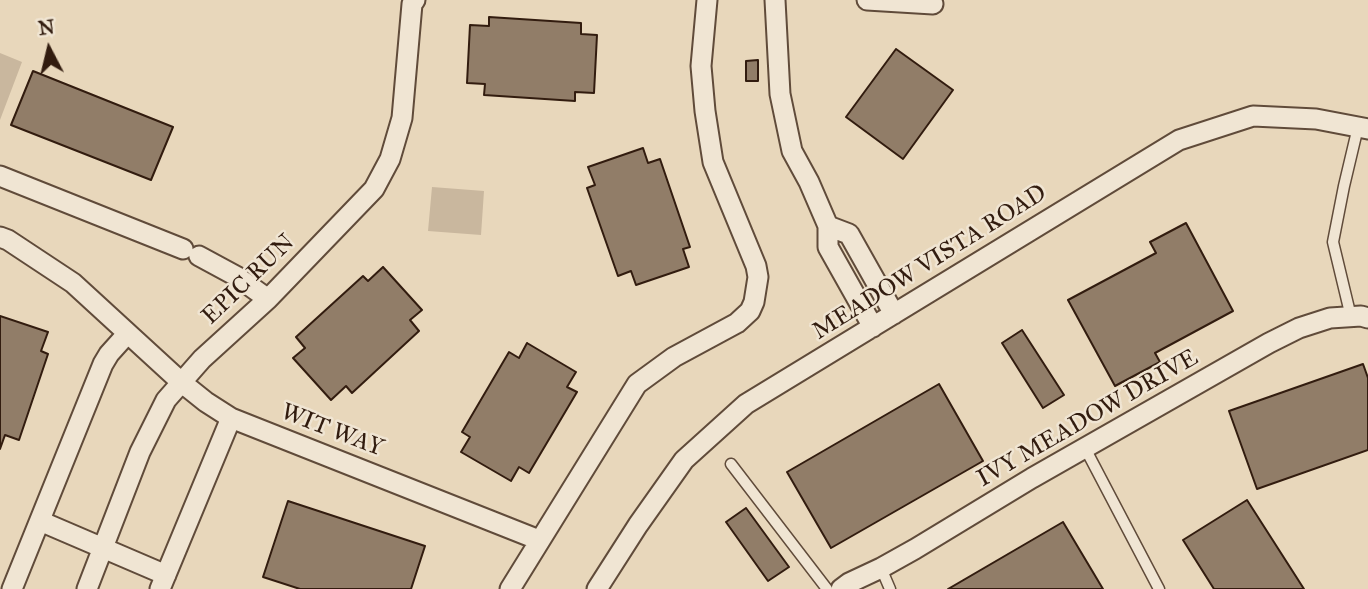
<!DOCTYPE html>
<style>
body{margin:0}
#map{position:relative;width:1368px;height:589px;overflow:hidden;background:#e8d7bb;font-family:"IM FELL Great Primer",serif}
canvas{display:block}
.north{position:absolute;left:14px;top:14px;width:70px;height:70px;-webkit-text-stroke:5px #f0e5d3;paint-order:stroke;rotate:353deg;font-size:19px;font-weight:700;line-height:28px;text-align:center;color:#321c0f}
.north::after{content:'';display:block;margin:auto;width:24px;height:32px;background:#321c0f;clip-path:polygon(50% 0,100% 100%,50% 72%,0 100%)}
</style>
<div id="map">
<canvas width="1368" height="589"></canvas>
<div class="north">N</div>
</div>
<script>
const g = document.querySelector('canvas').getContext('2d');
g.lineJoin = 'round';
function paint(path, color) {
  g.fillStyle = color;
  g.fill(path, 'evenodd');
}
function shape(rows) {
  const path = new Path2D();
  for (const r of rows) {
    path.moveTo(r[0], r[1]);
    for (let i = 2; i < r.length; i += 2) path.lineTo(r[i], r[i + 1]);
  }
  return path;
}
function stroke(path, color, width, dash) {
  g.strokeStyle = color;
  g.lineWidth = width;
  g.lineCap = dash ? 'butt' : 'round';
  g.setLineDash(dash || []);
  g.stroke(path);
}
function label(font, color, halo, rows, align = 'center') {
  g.font = font + ' "IM FELL Great Primer",serif';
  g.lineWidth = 5;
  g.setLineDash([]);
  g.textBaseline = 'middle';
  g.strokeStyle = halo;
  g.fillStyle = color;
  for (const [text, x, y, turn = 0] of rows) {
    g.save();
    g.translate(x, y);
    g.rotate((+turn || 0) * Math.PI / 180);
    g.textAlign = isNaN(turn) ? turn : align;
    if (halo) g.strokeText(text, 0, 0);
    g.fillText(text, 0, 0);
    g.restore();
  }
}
const green = shape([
 [0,53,22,62,0,120],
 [432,187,484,191,481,235,428,231]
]);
const building = shape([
 [489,17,581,23,581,34,597,35,594,93,575,92,575,101,484,95,485,84,467,83,470,25,489,26,489,17],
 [896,49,953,90,903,159,846,117,896,49],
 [758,60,758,81,746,81,746,61,758,60],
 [33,71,173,127,151,180,11,125,33,71],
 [643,148,648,163,660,159,690,247,683,249,689,267,636,285,631,271,618,276,587,188,595,185,588,167,643,148],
 [1186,223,1233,311,1155,353,1160,362,1115,386,1068,300,1156,253,1150,242,1186,223],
 [383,267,422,310,410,320,419,331,352,393,346,386,331,400,293,358,305,348,296,337,363,276,368,281,383,267],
 [0,316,48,332,41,351,48,354,19,440,5,435,0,449,0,316],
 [1022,330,1064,395,1043,408,1002,343,1022,330],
 [527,343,576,372,567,387,577,392,529,473,519,467,511,481,461,452,470,437,462,432,509,352,519,358,527,343],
 [1363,364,1368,378,1368,450,1257,489,1229,411,1363,364],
 [939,384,983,461,831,548,787,472,939,384],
 [1247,500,1304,589,1214,589,1183,540,1247,500],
 [288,501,425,546,411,589,300,589,263,577,288,501],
 [746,508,789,567,768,581,726,522,746,508],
 [1063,522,1103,589,948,589,1063,522]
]);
const lane = shape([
 [1351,317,1333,242,1344,186,1358,127],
 [1085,448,1159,589],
 [731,464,827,589],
 [881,568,890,589]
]);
const street = shape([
 [775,0,780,94,792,151,809,182,828,226,828,247,873,327],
 [867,0,933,4],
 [0,176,183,249],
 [828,226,849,234,894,314],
 [0,237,8,240,73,283,181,382,206,402,231,418,539,540],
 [199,256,236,276,268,299],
 [40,521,166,575],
 [12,589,103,364,109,354,127,334],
 [87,589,140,452,166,400,202,359,268,299,374,189,390,159,402,118,412,4,415,0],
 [160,589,231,418],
 [510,589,637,384,674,357,737,323,750,311,754,302,758,277,756,266,713,162,705,111,701,66,707,0],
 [597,589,638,525,684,460,746,404,1179,140,1253,116,1316,119,1368,129],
 [841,589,849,583,881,568,915,549,1032,478,1269,343,1299,328,1330,318,1361,316,1368,318]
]);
const streetNames = [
 ["MEADOW VISTA ROAD",930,263,-32],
 ["EPIC RUN",249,280,-44],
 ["IVY MEADOW DRIVE",1088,419,-30],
 ["WIT WAY",332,431,21]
];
paint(green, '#c9b79e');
paint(building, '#917d68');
stroke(building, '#321c0f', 2);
stroke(lane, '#604b3a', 13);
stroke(street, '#604b3a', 23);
stroke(lane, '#f0e5d3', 10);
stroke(street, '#f0e5d3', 19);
label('24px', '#321c0f', '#f0e5d3', streetNames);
</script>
